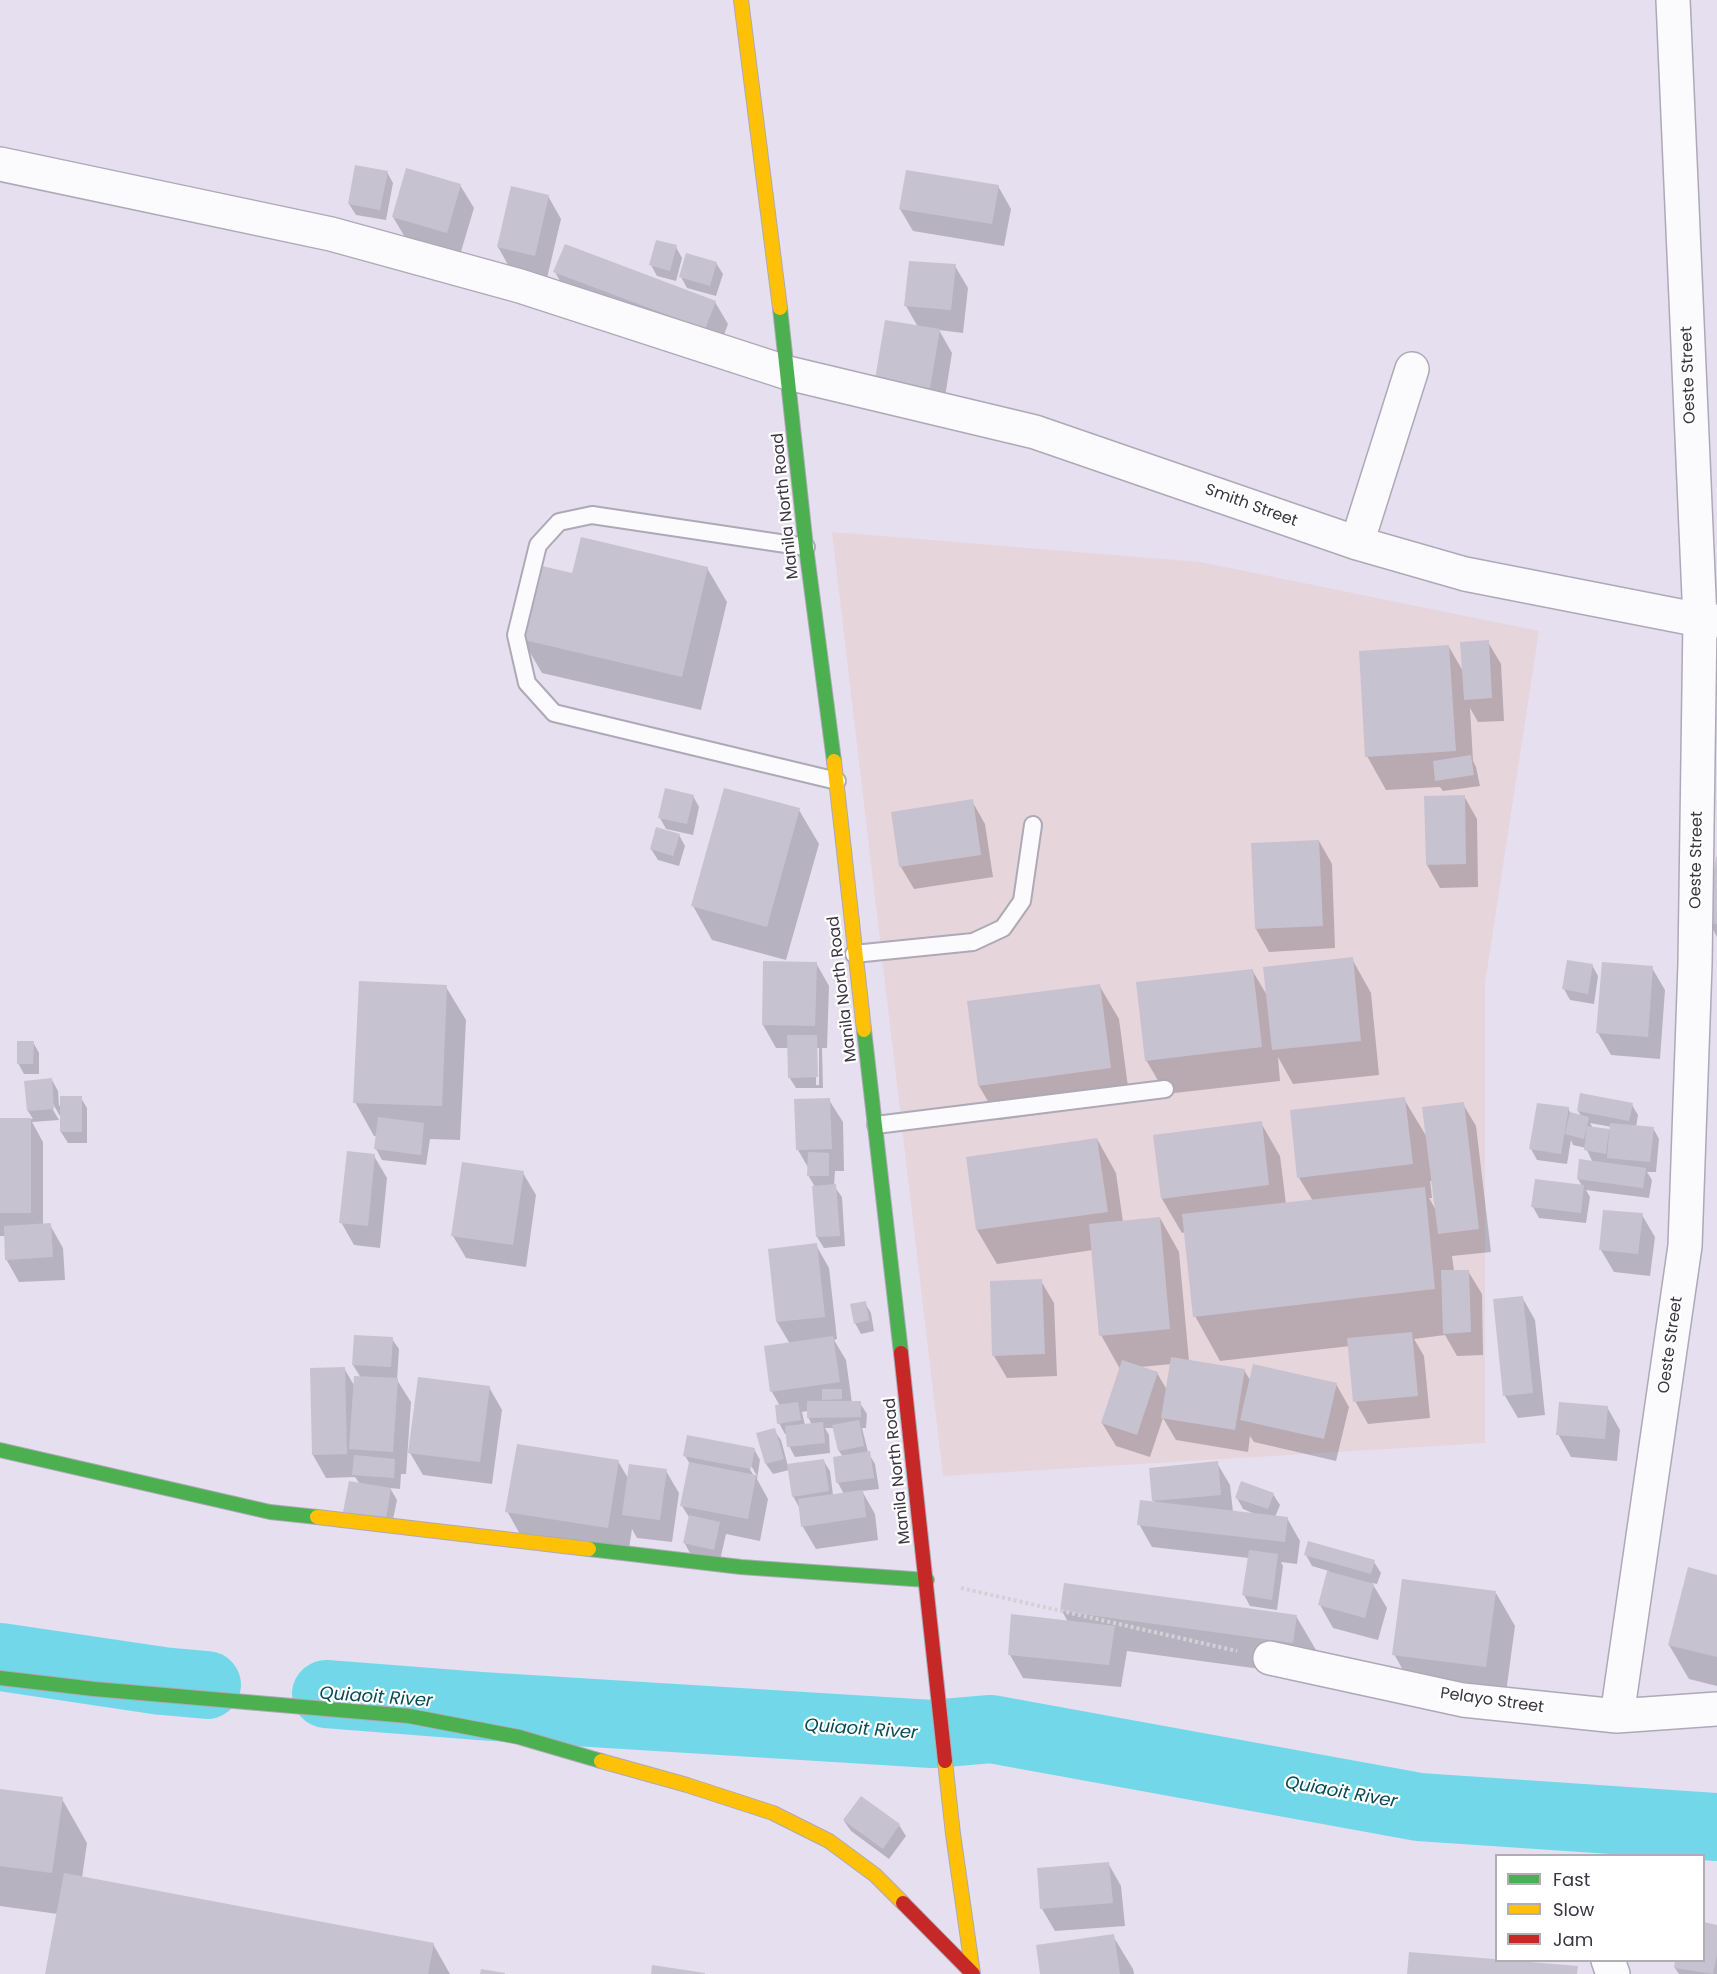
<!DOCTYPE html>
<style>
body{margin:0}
#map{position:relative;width:1717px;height:1974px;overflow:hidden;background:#e5dff0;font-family:Poppins,sans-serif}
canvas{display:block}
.legend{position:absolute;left:1495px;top:1854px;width:210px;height:108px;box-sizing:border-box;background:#fff;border:2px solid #b0aeb3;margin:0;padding:8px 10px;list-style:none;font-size:18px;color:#3a3541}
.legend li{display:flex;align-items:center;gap:12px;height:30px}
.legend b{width:30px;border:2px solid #b0aeb3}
</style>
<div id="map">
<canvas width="1717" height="1974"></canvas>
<ul class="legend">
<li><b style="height:8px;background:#4caf50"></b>Fast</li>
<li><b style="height:8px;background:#ffc107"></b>Slow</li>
<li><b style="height:8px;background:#c62828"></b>Jam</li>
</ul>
</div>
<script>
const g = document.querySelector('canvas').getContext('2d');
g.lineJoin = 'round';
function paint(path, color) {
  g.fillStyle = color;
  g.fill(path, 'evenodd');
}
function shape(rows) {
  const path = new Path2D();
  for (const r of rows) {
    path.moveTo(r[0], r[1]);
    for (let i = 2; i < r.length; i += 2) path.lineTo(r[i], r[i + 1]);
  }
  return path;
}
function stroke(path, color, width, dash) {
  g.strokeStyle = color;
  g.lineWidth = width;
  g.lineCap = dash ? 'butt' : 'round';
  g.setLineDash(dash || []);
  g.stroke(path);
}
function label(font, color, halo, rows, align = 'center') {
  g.font = font + ' Poppins,sans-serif';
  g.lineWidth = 4.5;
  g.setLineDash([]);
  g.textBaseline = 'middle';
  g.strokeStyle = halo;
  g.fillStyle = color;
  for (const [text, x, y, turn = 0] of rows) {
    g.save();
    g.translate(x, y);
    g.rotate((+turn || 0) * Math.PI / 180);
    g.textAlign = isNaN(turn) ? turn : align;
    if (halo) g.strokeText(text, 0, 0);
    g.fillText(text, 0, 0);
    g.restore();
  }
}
const medical = shape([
 [832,532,1200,562,1539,631,1485,983,1485,1443,943,1476]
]);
const shadow = shape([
 [387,172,393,183,386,220,356,215,349,204],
 [460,185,474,208,460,255,406,239,393,217],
 [998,186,1011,209,1004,246,913,231,900,209],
 [548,196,561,219,547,278,511,270,498,247],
 [676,247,682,258,676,281,657,276,651,265],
 [716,263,723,274,716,296,687,288,681,277],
 [955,266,968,288,963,333,939,330,952,353,942,416,888,407,918,327,906,306],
 [555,272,715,302,728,324,718,351,568,295],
 [707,568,727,602,701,710,542,673,522,639,573,575],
 [1488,642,1501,664,1504,721,1478,722,1470,708,1473,761,1476,767,1480,786,1443,791,1440,787,1386,790,1367,756,1449,647,1464,673],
 [693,796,699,807,693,835,666,829,660,818],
 [1464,796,1477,819,1478,887,1440,888,1427,865],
 [972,801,985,824,993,877,914,889,901,867,893,813],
 [799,810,819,844,786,960,712,940,693,906],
 [679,835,685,846,679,866,658,860,651,849],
 [1319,841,1332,864,1335,948,1269,952,1256,929],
 [1717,858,1717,937,1709,922],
 [1352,959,1371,993,1379,1075,1293,1084,1278,1057,1280,1081,1166,1094,1146,1060,1252,970,1268,997],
 [765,963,816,963,829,986,827,1048,822,1048,823,1088,796,1088,789,1077,789,1048,776,1048,763,1025],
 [816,1048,819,1048,819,1085,816,1085],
 [1592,965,1598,976,1594,1004,1570,1000,1564,989],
 [1652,968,1665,990,1660,1059,1611,1055,1598,1033],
 [1099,985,1119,1019,1130,1102,999,1120,979,1086],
 [446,987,466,1020,460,1140,430,1139,426,1165,382,1160,376,1149,377,1136,374,1136,355,1102],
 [33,1042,39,1053,39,1074,24,1074,18,1063],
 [52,1080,58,1091,59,1106,81,1098,87,1108,87,1143,68,1143,61,1132,61,1118,52,1102,49,1103,59,1120,32,1122,43,1142,43,1225,50,1225,63,1248,65,1280,19,1282,6,1259,5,1236,0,1236,0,1119,33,1119,28,1111,26,1082],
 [1404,1099,1428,1139,1463,1104,1476,1126,1491,1252,1452,1256,1454,1271,1468,1271,1482,1294,1483,1355,1457,1356,1445,1335,1414,1339,1424,1356,1430,1418,1368,1424,1355,1401,1350,1346,1220,1361,1195,1316,1186,1232,1182,1233,1162,1199,1261,1123,1280,1156,1286,1204,1313,1201,1299,1178],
 [1430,1181,1433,1181,1436,1210,1429,1198,1432,1198],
 [829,1100,843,1122,844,1171,835,1171,834,1186,842,1197,845,1246,824,1248,817,1237,815,1187,808,1175,809,1169,798,1150],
 [1632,1105,1638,1115,1636,1127,1653,1128,1659,1139,1656,1172,1647,1172,1652,1180,1649,1198,1586,1190,1590,1197,1586,1223,1539,1218,1533,1207,1582,1186,1578,1179,1593,1163,1586,1148,1573,1145,1571,1140,1567,1164,1537,1160,1531,1149,1568,1108,1571,1114,1582,1117,1578,1111],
 [1590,1123,1612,1127,1611,1130,1593,1128],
 [1097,1139,1116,1173,1123,1222,1160,1218,1179,1252,1189,1361,1244,1370,1250,1380,1336,1384,1349,1407,1336,1461,1254,1442,1250,1436,1248,1452,1176,1440,1163,1418,1150,1457,1116,1446,1102,1423,1120,1369,1101,1335,1093,1250,997,1264,977,1230],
 [1172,1364,1167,1390,1157,1373,1140,1367],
 [374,1156,387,1178,380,1248,354,1245,341,1222],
 [523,1173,536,1195,526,1267,466,1258,453,1236],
 [1642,1215,1655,1237,1650,1276,1614,1272,1601,1250],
 [816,1245,829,1268,837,1339,834,1340,846,1360,852,1403,860,1403,867,1414,866,1428,862,1428,868,1452,875,1464,879,1489,862,1491,875,1514,878,1540,816,1549,803,1527,799,1507,793,1496,789,1470,773,1474,766,1464,774,1430,781,1440,788,1466,823,1460,830,1471,833,1495,844,1494,838,1483,835,1458,843,1457,839,1451,834,1428,825,1428,829,1435,830,1453,795,1457,789,1446,787,1434,785,1434,779,1423,780,1406,772,1392,765,1348,790,1344,777,1322,770,1250],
 [808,1411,808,1417,812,1425,805,1425,802,1412],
 [1041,1281,1054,1303,1057,1376,1007,1378,994,1356],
 [1522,1297,1535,1320,1545,1415,1518,1418,1505,1396],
 [865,1303,871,1313,874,1331,861,1334,855,1323],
 [392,1339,399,1349,397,1380,411,1402,406,1474,401,1474,400,1489,390,1488,397,1500,391,1529,355,1477,326,1478,313,1455,344,1368,355,1387,361,1378,353,1365],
 [489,1387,502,1410,492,1484,423,1475,410,1453],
 [1607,1407,1620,1430,1617,1461,1571,1457,1558,1434],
 [754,1449,760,1460,757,1479,768,1499,760,1541,726,1534,720,1560,690,1553,684,1542,690,1519,682,1506,690,1464,685,1456],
 [749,1462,757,1476,754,1476,746,1463],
 [618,1461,629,1480,666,1471,679,1493,672,1542,637,1538,632,1529,627,1561,526,1545,507,1511],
 [1217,1463,1230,1485,1233,1512,1257,1515,1243,1509,1237,1498,1273,1494,1280,1505,1275,1517,1287,1518,1300,1541,1297,1564,1281,1562,1283,1566,1277,1610,1250,1606,1244,1595,1249,1558,1152,1547,1139,1524,1155,1503,1153,1500],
 [1306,1555,1374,1562,1381,1573,1377,1584,1372,1583,1387,1608,1378,1640,1333,1628,1320,1605,1329,1571,1312,1566],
 [1717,1576,1717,1686,1689,1679,1669,1645],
 [1496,1593,1515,1626,1505,1700,1413,1688,1394,1654],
 [1062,1611,1296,1616,1316,1650,1312,1676,1127,1651,1121,1687,1023,1678,1010,1655,1068,1622],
 [0,1790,62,1799,87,1843,82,1878,433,1944,450,1974,46,1974,58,1914,0,1906],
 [861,1798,899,1825,906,1836,889,1859,851,1831,844,1821],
 [1108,1863,1121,1886,1125,1926,1055,1931,1042,1909],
 [1704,1924,1717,1926,1717,1974,1679,1974,1675,1968,1704,1960],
 [1113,1936,1133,1969,1134,1974,1042,1974]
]);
const river = shape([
 [0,1657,162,1681,207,1685],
 [326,1694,480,1706,932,1734,991,1729,1419,1807,1717,1827]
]);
const building = shape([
 [355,165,388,171,380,210,348,204],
 [406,168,461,184,447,233,392,217],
 [906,170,999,185,992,224,899,209],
 [511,186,549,195,535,256,497,247],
 [656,240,677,245,670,271,649,265],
 [565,244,716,301,705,329,553,272],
 [686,253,717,262,710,286,679,277],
 [909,261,956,264,951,310,904,306],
 [885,320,940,329,929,394,874,385],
 [581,537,708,567,682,677,520,639,538,565,572,573],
 [1489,640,1492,698,1464,700,1460,642],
 [1449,645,1456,751,1365,757,1359,651],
 [1471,755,1474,775,1435,781,1433,761],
 [665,788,694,795,687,824,658,818],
 [724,788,800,808,767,927,691,906],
 [1465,795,1466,864,1426,865,1424,796],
 [973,799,981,855,899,867,891,812],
 [656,827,680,834,673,856,650,849],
 [1319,840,1323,926,1255,929,1251,843],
 [1716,857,1717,857,1717,924,1707,922],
 [1353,957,1361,1041,1272,1050,1263,967],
 [1567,960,1593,964,1588,994,1562,989],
 [763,961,817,962,815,1026,762,1025],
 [1602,962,1653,966,1648,1037,1596,1033],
 [1253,969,1262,1047,1145,1061,1136,982],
 [359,981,447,985,442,1106,353,1103],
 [1100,984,1111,1068,978,1086,967,1001],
 [787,1035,817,1035,818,1077,788,1078],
 [17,1041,34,1041,33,1064,17,1064],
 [52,1078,54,1109,27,1111,24,1081],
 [1580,1093,1633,1103,1629,1121,1577,1111],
 [60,1096,82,1096,82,1132,60,1132],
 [1405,1097,1413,1164,1297,1178,1290,1110],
 [830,1098,832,1149,796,1150,794,1099],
 [1464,1102,1479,1229,1438,1234,1422,1107],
 [1537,1103,1569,1107,1561,1154,1529,1149],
 [1570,1112,1589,1117,1584,1139,1565,1134],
 [378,1117,424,1123,421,1155,374,1149],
 [0,1118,31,1118,31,1213,0,1213],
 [1262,1121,1269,1185,1161,1199,1153,1135],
 [1610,1123,1654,1127,1650,1162,1607,1158],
 [1587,1126,1609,1129,1606,1154,1584,1150],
 [1097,1138,1108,1212,976,1230,966,1157],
 [347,1151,375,1154,368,1226,339,1223],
 [808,1152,829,1153,829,1176,807,1176],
 [1579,1159,1646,1168,1643,1188,1577,1179],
 [462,1162,524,1171,513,1245,451,1236],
 [1535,1179,1584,1185,1581,1213,1531,1207],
 [836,1184,840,1236,816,1237,812,1186],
 [1425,1187,1435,1289,1193,1317,1182,1214],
 [1603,1210,1643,1213,1638,1254,1599,1250],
 [1160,1217,1170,1329,1099,1336,1089,1224],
 [51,1223,53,1257,5,1260,4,1226],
 [817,1243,825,1317,776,1322,768,1249],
 [1441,1270,1469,1270,1471,1332,1443,1334],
 [1042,1279,1045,1354,992,1356,990,1281],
 [1523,1296,1533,1393,1503,1396,1493,1299],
 [866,1301,869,1320,854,1324,850,1304],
 [1412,1332,1418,1396,1353,1402,1347,1338],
 [354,1335,393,1337,391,1367,352,1365],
 [833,1336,840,1382,770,1392,764,1346],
 [1171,1357,1245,1369,1235,1430,1161,1418],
 [1122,1360,1158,1372,1137,1435,1101,1423],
 [1253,1364,1337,1383,1324,1439,1240,1420],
 [345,1367,347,1454,312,1455,310,1368],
 [354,1376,398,1378,393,1452,349,1449],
 [418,1377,490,1386,480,1462,408,1453],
 [822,1389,842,1389,842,1399,822,1400],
 [807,1401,861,1401,861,1417,807,1418],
 [798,1402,801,1420,777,1424,775,1405],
 [1559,1402,1608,1406,1605,1439,1556,1435],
 [859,1420,864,1446,838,1451,832,1425],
 [823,1422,825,1443,787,1447,785,1426],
 [775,1428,784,1459,765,1464,756,1433],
 [687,1435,755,1448,751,1469,683,1456],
 [517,1444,619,1460,608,1528,505,1512],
 [870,1451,874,1478,836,1483,833,1457],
 [354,1455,395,1459,394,1478,352,1475],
 [824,1459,829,1491,792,1497,787,1464],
 [1218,1461,1221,1495,1152,1501,1149,1468],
 [689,1462,756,1475,748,1519,680,1506],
 [629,1464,667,1469,660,1520,622,1515],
 [349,1481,391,1488,386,1518,343,1512],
 [1241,1481,1274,1493,1268,1509,1235,1498],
 [863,1490,866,1517,801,1527,798,1499],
 [1140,1500,1288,1517,1285,1542,1137,1525],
 [689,1515,720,1522,714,1550,683,1543],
 [1308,1541,1375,1560,1371,1574,1304,1555],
 [1249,1550,1278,1554,1272,1600,1242,1595],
 [1688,1567,1717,1575,1717,1657,1668,1645],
 [1327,1571,1374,1584,1365,1618,1318,1605],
 [1402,1579,1496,1591,1486,1667,1392,1655],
 [1064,1583,1297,1615,1293,1643,1060,1611],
 [1011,1614,1115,1626,1109,1665,1008,1655],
 [0,1789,63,1797,52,1873,0,1866],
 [861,1796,900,1824,883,1849,843,1820],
 [1109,1862,1113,1903,1040,1909,1037,1868],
 [64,1873,434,1943,428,1974,45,1974],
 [1704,1922,1717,1925,1717,1954,1713,1974,1674,1968,1675,1960,1704,1960],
 [1114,1934,1120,1974,1040,1974,1036,1945],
 [1409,1952,1578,1966,1577,1974,1407,1974],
 [652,1965,705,1973,705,1974,651,1974],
 [481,1969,505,1973,505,1974,480,1974]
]);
const path = shape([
 [961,1588,1237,1651]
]);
const lane = shape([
 [806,547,592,515,559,522,538,545,516,635,527,683,554,713,837,781],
 [854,954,973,942,1003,928,1022,901,1033,825],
 [876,1125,1165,1089]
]);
const street = shape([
 [0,164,331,234,520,286,788,373,1035,432,1357,543,1465,574,1700,620,1717,621],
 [1357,543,1412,369],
 [1270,1658,1463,1700,1617,1716,1717,1709],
 [1617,1716,1685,1246,1695,964,1700,620,1673,0],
 [1608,1960,1613,1974]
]);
const fast = shape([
 [780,308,806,547,834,761],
 [864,1030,901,1353],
 [0,1450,270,1512,317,1517],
 [589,1549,741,1567,927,1580],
 [0,1678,94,1689,409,1716,519,1737,601,1761]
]);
const slow = shape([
 [741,0,780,308],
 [834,761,864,1030],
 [317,1517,589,1549],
 [601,1761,687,1785,773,1813,829,1841,875,1875,903,1903],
 [945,1761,953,1834,973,1974]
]);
const jam = shape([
 [901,1353,945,1761],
 [903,1903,973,1974]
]);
const streetNames = [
 ["Oeste Street",1689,375,-92],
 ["Manila North Road",786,506,-96],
 ["Smith Street",1251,506,20],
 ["Oeste Street",1697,860,-89],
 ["Manila North Road",843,989,-97],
 ["Oeste Street",1671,1345,-82],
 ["Manila North Road",898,1471,-96],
 ["Pelayo Street",1492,1701,8]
];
const waterNames = [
 ["Quiaoit River",376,1698,4],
 ["Quiaoit River",861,1730,4],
 ["Quiaoit River",1341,1793,10]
];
paint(medical, '#e7d5dc');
paint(shadow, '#0003');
stroke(river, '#72d8e9', 68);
paint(building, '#c7c2d0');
stroke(lane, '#ada9b6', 20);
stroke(street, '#ada9b6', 36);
stroke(fast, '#ada9b6', 16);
stroke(slow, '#ada9b6', 16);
stroke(jam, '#ada9b6', 16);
stroke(path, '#d3d1d6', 4, [3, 3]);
stroke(lane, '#fbfafd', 16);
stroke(street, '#fbfafd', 33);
stroke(fast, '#4caf50', 14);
stroke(slow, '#ffc107', 14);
stroke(jam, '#c62828', 14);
label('16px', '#3a3541', '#fff', streetNames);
label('italic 18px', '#094b52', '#fff', waterNames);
</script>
